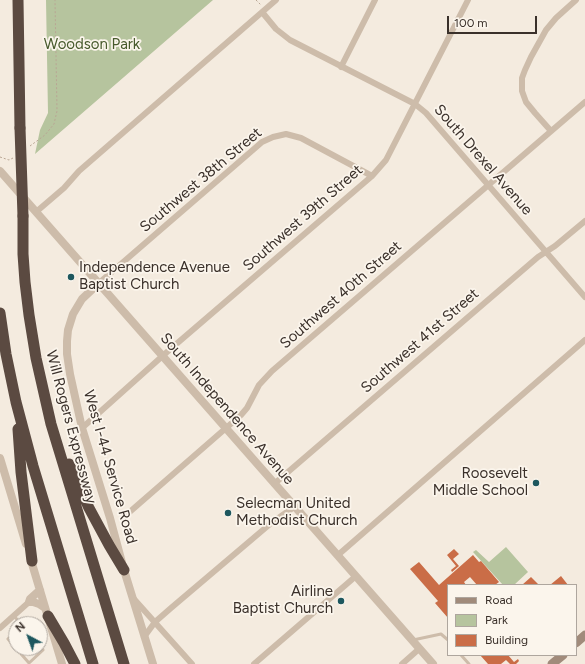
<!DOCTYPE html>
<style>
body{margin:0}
#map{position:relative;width:585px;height:664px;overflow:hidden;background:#f4ebdf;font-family:Figtree,sans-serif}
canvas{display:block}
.legend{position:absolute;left:447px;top:584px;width:130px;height:72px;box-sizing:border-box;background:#fbf5ec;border:1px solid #aea69e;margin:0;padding:5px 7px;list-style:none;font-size:12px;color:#3a302a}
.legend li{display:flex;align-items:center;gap:8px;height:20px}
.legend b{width:20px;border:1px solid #aea69e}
.north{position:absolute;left:8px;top:616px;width:40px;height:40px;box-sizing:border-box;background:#fbf5ec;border:1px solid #aea69e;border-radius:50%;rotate:319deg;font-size:11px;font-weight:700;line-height:16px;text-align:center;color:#3a302a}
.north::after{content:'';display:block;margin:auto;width:14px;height:18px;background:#1d575e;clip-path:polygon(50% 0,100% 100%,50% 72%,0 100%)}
.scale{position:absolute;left:447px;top:16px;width:90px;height:18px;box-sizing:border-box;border:2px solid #3a302a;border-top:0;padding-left:5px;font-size:12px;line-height:14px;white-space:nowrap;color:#3a302a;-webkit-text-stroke:3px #fbf5ec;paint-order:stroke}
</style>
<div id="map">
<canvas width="585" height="664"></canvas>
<ul class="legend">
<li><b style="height:5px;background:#a18b7b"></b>Road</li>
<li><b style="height:11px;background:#b6c49e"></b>Park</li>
<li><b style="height:11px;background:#ca6d47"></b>Building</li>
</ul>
<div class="north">N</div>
<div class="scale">100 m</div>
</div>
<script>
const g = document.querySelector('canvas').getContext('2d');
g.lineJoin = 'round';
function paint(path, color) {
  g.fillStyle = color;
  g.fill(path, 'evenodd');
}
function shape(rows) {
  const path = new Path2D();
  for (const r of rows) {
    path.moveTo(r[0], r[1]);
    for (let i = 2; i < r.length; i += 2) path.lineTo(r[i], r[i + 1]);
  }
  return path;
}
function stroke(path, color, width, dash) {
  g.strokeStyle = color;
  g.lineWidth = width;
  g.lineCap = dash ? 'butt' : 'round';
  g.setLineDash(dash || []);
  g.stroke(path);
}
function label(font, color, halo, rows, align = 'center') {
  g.font = font + ' Figtree,sans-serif';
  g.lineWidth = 3.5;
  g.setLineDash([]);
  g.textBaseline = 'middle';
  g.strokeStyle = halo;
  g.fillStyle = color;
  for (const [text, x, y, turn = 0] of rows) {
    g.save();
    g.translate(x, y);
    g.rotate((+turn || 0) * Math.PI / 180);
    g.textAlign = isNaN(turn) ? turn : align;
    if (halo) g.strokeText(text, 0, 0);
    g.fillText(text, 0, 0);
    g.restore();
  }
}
const green = shape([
 [46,0,213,0,35,154,40,130,48,113],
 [506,547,528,572,514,585,503,585,473,552,476,550,489,562]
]);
const building = shape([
 [454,549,459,554,453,559,459,566,452,572,451,570,456,566,447,555],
 [473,555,479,562,481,561,499,582,495,585,477,585,470,577,464,582,466,585,448,585,448,618,435,603,438,601,410,569,419,562,439,585],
 [561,576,568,585,550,585],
 [531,577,539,585,522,585],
 [480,655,508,655,514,662,518,659,519,661,516,664,510,664,506,660,501,664,488,664]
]);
const path = shape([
 [256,0,261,5],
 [30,146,45,135,54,124,57,111,55,0],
 [0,157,9,160,13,158]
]);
const service = shape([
 [14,616,21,624],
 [16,632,8,639,29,663,43,650,40,647],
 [413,640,441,634,448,640],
 [461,655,469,664]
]);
const minor = shape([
 [262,12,276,29,290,40,415,104,426,113,585,297],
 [341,67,375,0],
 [551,131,535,113,526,102,522,91,522,78,525,70,531,57,546,30,556,18,576,0],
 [36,212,64,188,79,171,276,0],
 [99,283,254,149,262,142,273,137,286,134,301,138,372,176],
 [82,428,167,352,372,176,386,160,468,0],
 [274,484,538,257,555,246,585,221],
 [125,516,241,415,247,408,259,385,272,371,585,102],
 [338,555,585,340],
 [134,599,192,664],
 [0,628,29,602],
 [144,637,155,622,171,608,270,524,294,507],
 [254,664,356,576],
 [402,664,419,649]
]);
const tertiary = shape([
 [0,171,433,664],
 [99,283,82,299,73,314,68,330,67,341,67,354,70,374,82,428,110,518,124,570,153,664],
 [0,458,26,544],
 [30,557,62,664],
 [40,590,30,599,29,602,33,602,39,604,45,608]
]);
const secondary = shape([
 [576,643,585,635],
 [552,664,563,655]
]);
const motorway = shape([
 [18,0,20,128],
 [23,216,23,254,25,282,29,315,36,358,51,424,124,664],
 [0,313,6,354,16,402,33,466,93,664],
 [18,429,21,472,32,561],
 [69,464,89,508,109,545,124,570],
 [48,616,64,643,75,664]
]);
const motorwayBridge = shape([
 [20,128,23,216]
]);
const markers = [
 [71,277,4,"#1d575e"],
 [536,483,4,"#1d575e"],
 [228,513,4,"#1d575e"],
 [341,601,4,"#1d575e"]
];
const parkNames = [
 ["Woodson Park",92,45]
];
const streetNames = [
 ["South Drexel Avenue",483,160,49],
 ["Southwest 38th Street",201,180,-40],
 ["Southwest 39th Street",303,218,-41],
 ["Southwest 40th Street",341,295,-41],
 ["Southwest 41st Street",420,341,-41],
 ["South Independence Avenue",227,409,49],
 ["Will Rogers Expressway",71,427,75],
 ["West I-44 Service Road",110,467,74]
];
const poiNames = [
 ["Independence Avenue",79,268],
 ["Baptist Church",79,285],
 ["Roosevelt",528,474,"right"],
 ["Middle School",528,491,"right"],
 ["Selecman United",236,504],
 ["Methodist Church",236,521],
 ["Airline",333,592,"right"],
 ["Baptist Church",333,609,"right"]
];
paint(green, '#b6c49e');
paint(building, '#ca6d47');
stroke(path, '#b9a694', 1, [2, 2]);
stroke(service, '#cdbcaa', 3);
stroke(minor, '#cdbcaa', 6);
stroke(tertiary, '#cdbcaa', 8);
stroke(secondary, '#a18b7b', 9);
stroke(motorway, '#5b4a41', 11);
stroke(motorwayBridge, '#5b4a41', 11);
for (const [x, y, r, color] of markers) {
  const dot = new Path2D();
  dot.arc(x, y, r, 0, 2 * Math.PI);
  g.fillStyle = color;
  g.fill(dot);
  stroke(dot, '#fbf5ec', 1.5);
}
label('15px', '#475a2c', '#fbf5ec', parkNames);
label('15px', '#3a302a', '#fbf5ec', streetNames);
label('15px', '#3a302a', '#fbf5ec', poiNames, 'left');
</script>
